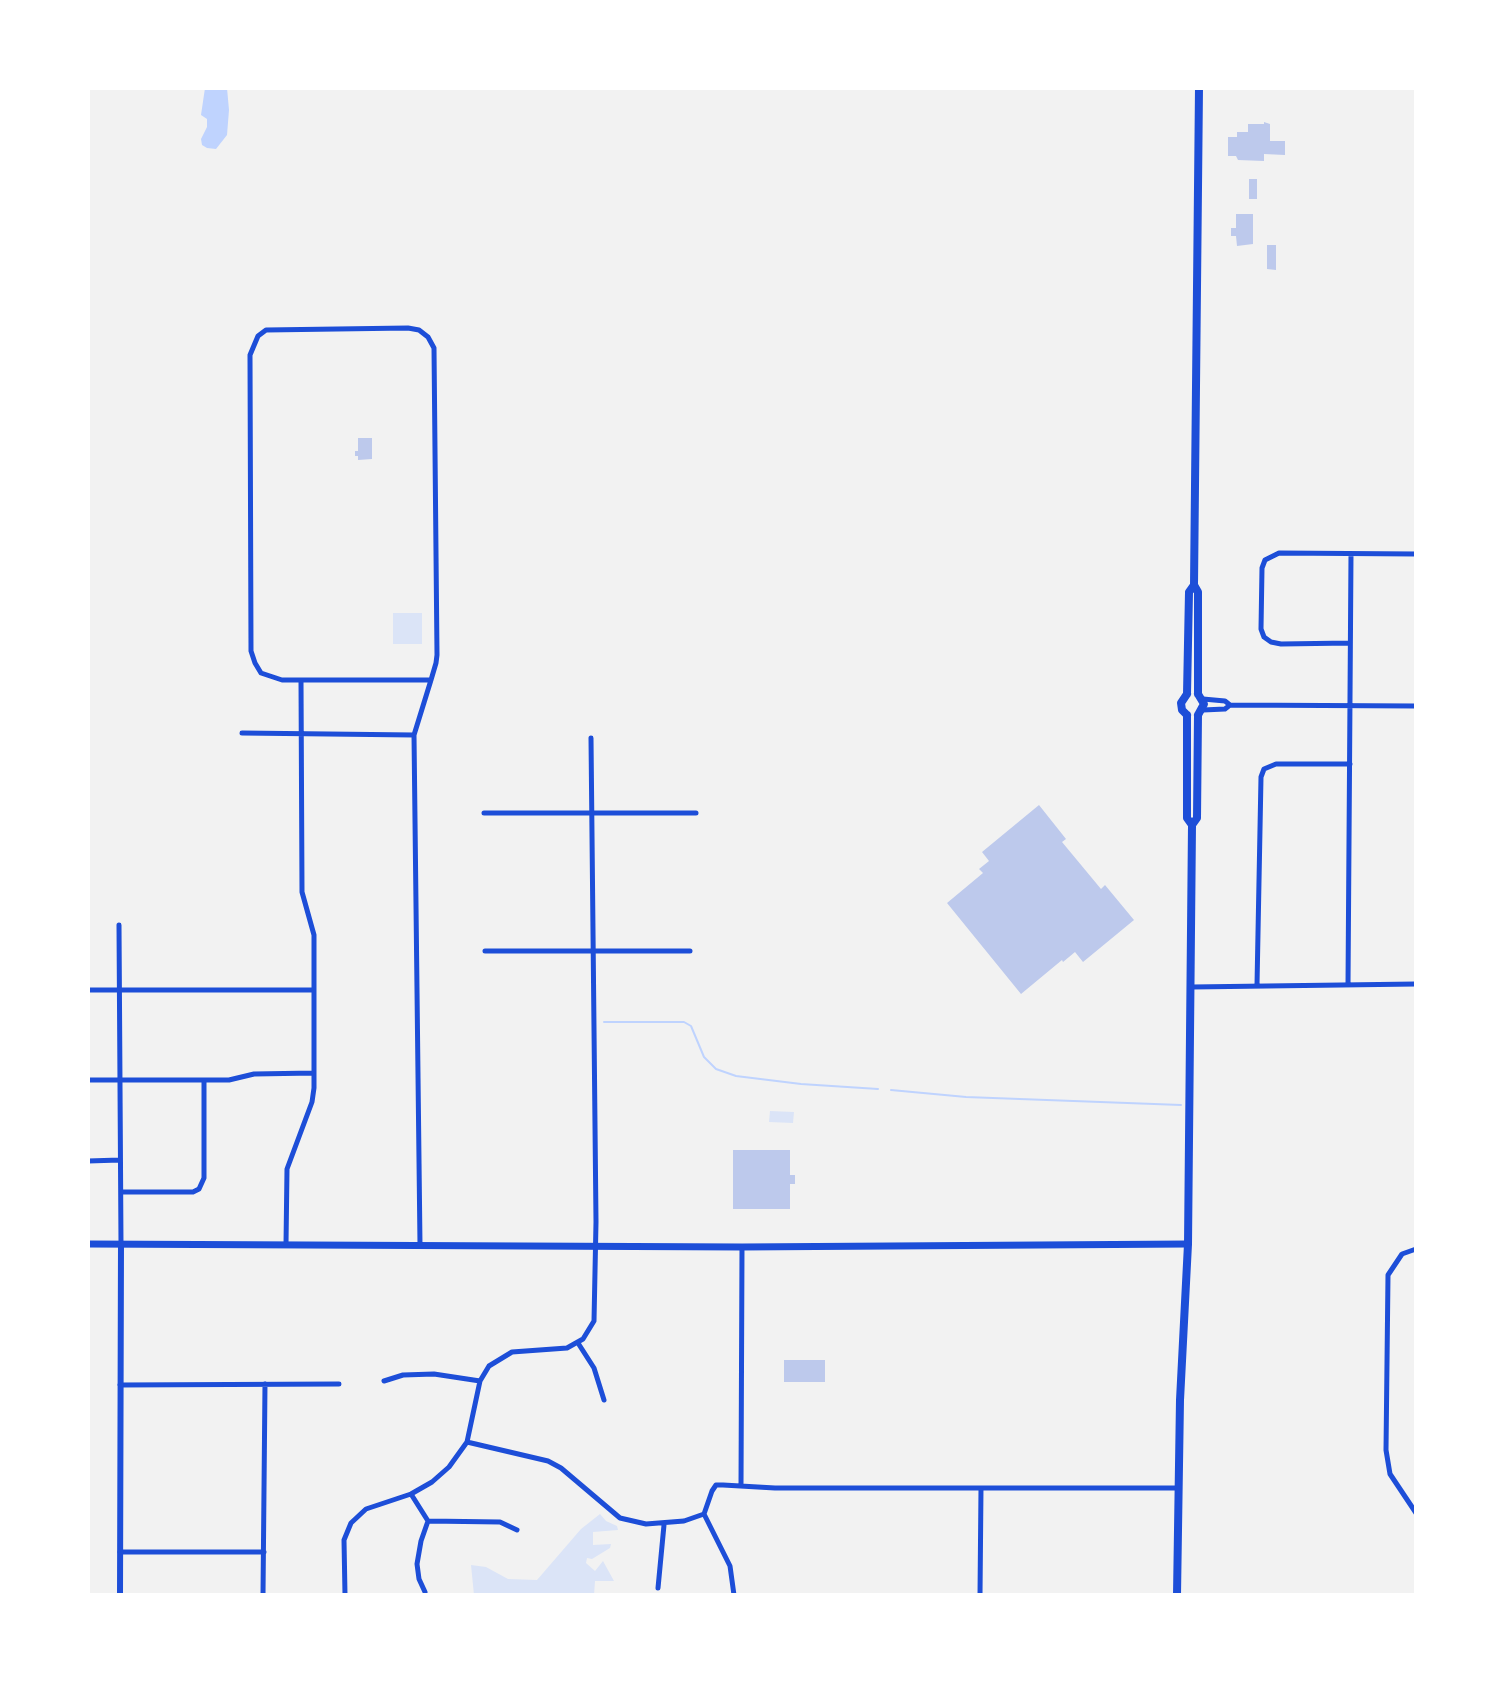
<!DOCTYPE html>
<style>
body{margin:0}
#map{position:relative;width:1504px;height:1683px;overflow:hidden;background:#f2f2f2;font-family:"Source Serif 4",serif}
canvas{display:block}
.frame{position:absolute;inset:0;border:90px solid #fff;pointer-events:none}
</style>
<div id="map">
<canvas width="1504" height="1683"></canvas>
<div class="frame"></div>
</div>
<script>
const g = document.querySelector('canvas').getContext('2d');
g.lineJoin = 'round';
function paint(path, color) {
  g.fillStyle = color;
  g.fill(path, 'evenodd');
}
function shape(rows) {
  const path = new Path2D();
  for (const r of rows) {
    path.moveTo(r[0], r[1]);
    for (let i = 2; i < r.length; i += 2) path.lineTo(r[i], r[i + 1]);
  }
  return path;
}
function stroke(path, color, width, dash) {
  g.strokeStyle = color;
  g.lineWidth = width;
  g.lineCap = dash ? 'butt' : 'round';
  g.setLineDash(dash || []);
  g.stroke(path);
}
const green = shape([
 [393,613,422,613,422,644,393,644],
 [770,1111,794,1112,793,1123,769,1122],
 [600,1514,606,1521,617,1526,618,1530,593,1532,593,1545,611,1544,610,1548,592,1559,587,1558,586,1563,595,1571,603,1561,614,1581,595,1581,594,1595,474,1595,471,1565,486,1567,508,1579,537,1580,581,1529]
]);
const water = shape([
 [205,88,227,88,229,110,227,135,216,149,207,148,202,145,201,139,207,127,207,119,201,115]
]);
const stream = shape([
 [604,1022,684,1022,691,1026,704,1057,716,1069,736,1076,801,1084,878,1089],
 [891,1090,966,1097,1181,1105]
]);
const building = shape([
 [1264,122,1270,124,1270,141,1285,141,1285,155,1264,154,1264,161,1238,160,1236,156,1228,156,1228,137,1237,137,1237,132,1248,132,1248,124,1264,124],
 [1249,179,1257,179,1257,199,1249,199],
 [1236,214,1253,214,1253,244,1237,246,1236,236,1231,236,1231,228,1236,228],
 [1267,245,1276,245,1276,270,1267,269],
 [358,438,372,438,372,459,358,460,358,456,355,456,355,451,358,451],
 [1039,805,1066,839,1062,842,1101,889,1105,885,1134,920,1083,962,1075,952,1063,962,1062,960,1021,994,947,903,983,873,979,869,989,861,982,852],
 [733,1150,790,1150,790,1175,795,1175,795,1184,790,1184,790,1209,733,1209],
 [784,1360,825,1360,825,1382,784,1382]
]);
const minor = shape([
 [1350,643,1281,644,1271,642,1264,637,1261,629,1262,568,1265,560,1279,553,1416,554],
 [1203,699,1225,701,1230,705],
 [1203,710,1225,709,1230,705,1416,706],
 [242,733,414,735],
 [484,813,696,813],
 [119,925,121,1244],
 [485,951,690,951],
 [1257,985,1261,777,1264,769,1276,764,1350,764],
 [1348,985,1351,554],
 [1192,987,1416,984],
 [88,990,314,990],
 [88,1080,229,1080,254,1074,314,1073],
 [88,1161,120,1160],
 [121,1192,193,1192,199,1189,204,1178,204,1080],
 [286,1244,287,1169,312,1102,314,1088,314,935,302,892,301,680],
 [420,1245,414,735,431,680,436,663,437,655,434,348,428,337,419,330,408,328,266,330,258,336,250,355,251,651,255,663,261,673,282,680,431,680],
 [1416,1249,1402,1254,1388,1275,1386,1450,1390,1474,1416,1513],
 [578,1343,594,1368,604,1400],
 [384,1381,403,1375,434,1374,480,1381],
 [120,1385,339,1384],
 [467,1442,548,1461,561,1468,620,1518,646,1524,684,1521,704,1514,712,1491,716,1485,723,1485,775,1488,1178,1488],
 [741,1486,742,1247],
 [411,1494,428,1521,421,1541,417,1564,419,1579,425,1592],
 [704,1514,730,1566,734,1595],
 [428,1521,500,1522,517,1530],
 [120,1552,264,1552],
 [658,1588,664,1525],
 [263,1595,265,1384],
 [345,1595,344,1540,351,1523,366,1509,411,1494,432,1482,449,1467,467,1442,480,1381,489,1366,512,1352,567,1348,583,1339,594,1321,596,1222,591,738],
 [980,1595,981,1488]
]);
const tertiary = shape([
 [120,1595,121,1244]
]);
const secondary = shape([
 [88,1244,742,1247,1188,1244]
]);
const primary = shape([
 [1187,694,1189,592,1194,585],
 [1198,694,1198,592,1194,585,1199,88],
 [1187,715,1187,818,1192,825],
 [1187,715,1182,710,1181,703,1187,694],
 [1198,715,1204,704,1198,694],
 [1177,1595,1180,1400,1188,1244,1192,825,1197,818,1198,715]
]);
paint(green, '#dbe4f7');
paint(water, '#bfd3fe');
stroke(stream, '#bfd3fe', 2);
paint(building, '#bdc9ec');
stroke(minor, '#1d4ed8', 5);
stroke(tertiary, '#1d4ed8', 6);
stroke(secondary, '#1d4ed8', 7);
stroke(primary, '#1d4ed8', 8);
</script>
